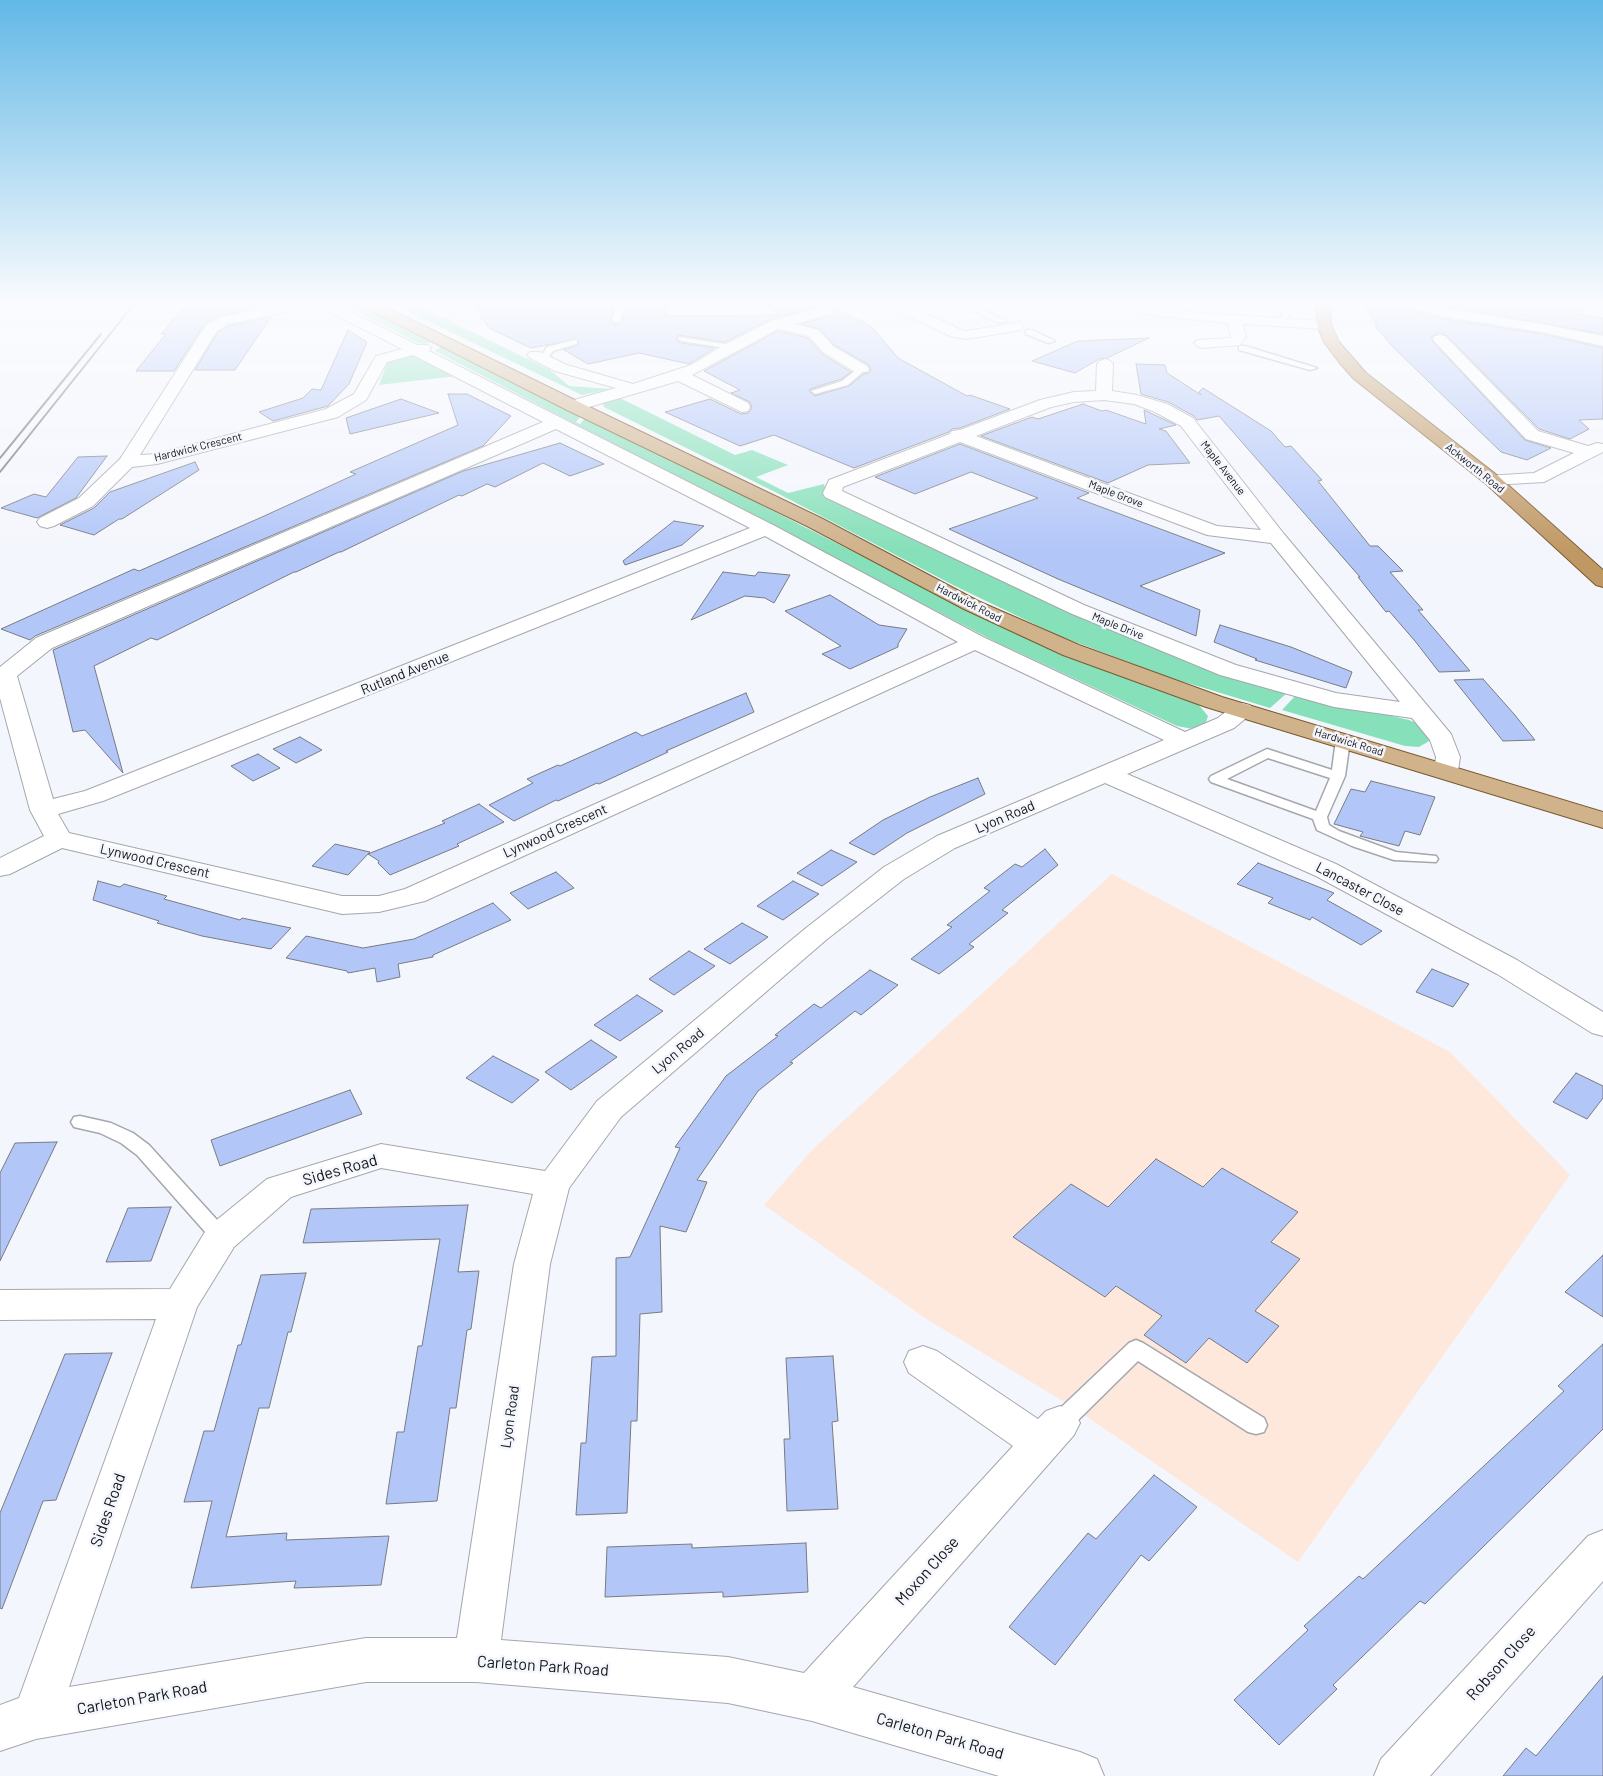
<!DOCTYPE html>
<style>
body{margin:0}
canvas{display:block;background:#f4f6fd}
</style>
<canvas width="1603" height="1776"></canvas>
<script>
const g = document.querySelector('canvas').getContext('2d');
g.lineJoin = 'round';
function paint(path, color) {
  g.fillStyle = color;
  g.fill(path, 'evenodd');
}
function shape(rows) {
  const path = new Path2D();
  for (const r of rows) {
    path.moveTo(r[0], r[1]);
    for (let i = 2; i < r.length; i += 2) path.lineTo(r[i], r[i + 1]);
  }
  return path;
}
function stroke(path, color, width, dash) {
  g.strokeStyle = color;
  g.lineWidth = width;
  g.lineCap = dash ? 'butt' : 'round';
  g.setLineDash(dash || []);
  g.stroke(path);
}
function label(font, color, halo, rows, align = 'center') {
  g.font = font + ' Barlow,sans-serif';
  g.lineWidth = 5;
  g.setLineDash([]);
  g.textBaseline = 'middle';
  g.strokeStyle = halo;
  g.fillStyle = color;
  for (const [text, x, y, turn = 0] of rows) {
    g.save();
    g.translate(x, y);
    g.rotate((+turn || 0) * Math.PI / 180);
    g.textAlign = isNaN(turn) ? turn : align;
    if (halo) g.strokeText(text, 0, 0);
    g.fillText(text, 0, 0);
    g.restore();
  }
}
const education = shape([
 [1112,874,1450,1052,1570,1175,1298,1562,1076,1409,928,1320,764,1205,813,1149]
]);
const green = shape([
 [342,304,360,304,435,341,426,344,418,343],
 [392,304,405,304,414,308,421,307,550,370,569,386,612,389,582,395],
 [440,347,444,347,576,414,580,417,576,422,580,424,585,418,596,424,600,423,962,607,1052,650,1198,704,1208,716,1206,722,1193,729,1177,726,998,643,435,351],
 [417,355,457,376,379,385,388,361,398,357],
 [618,397,735,455,752,450,788,465,756,477,788,493,824,484,828,496,1287,693,1270,708,1171,678,1057,635,955,586,779,494,604,407,603,404,605,401],
 [1297,694,1409,720,1423,726,1429,734,1429,741,1419,747,1405,746,1282,710]
]);
const building = shape([
 [187,304,262,304,249,310,218,316,205,323,174,371,136,371,166,334,161,334,187,304],
 [473,304,575,304,576,306,614,306,610,321,615,325,622,321,626,306,644,306,645,304,668,304,666,316,781,315,761,304,829,304,771,319,725,342,678,335,676,340,681,343,715,348,689,364,639,353,588,364,564,350,578,345,578,339,531,348,489,328,473,304],
 [1368,304,1406,304,1409,309,1439,318,1542,334,1603,348,1603,419,1579,420,1589,429,1570,439,1539,429,1446,335,1435,334,1431,338,1434,343,1525,440,1551,448,1527,460,1501,452,1392,346,1375,326,1377,325,1366,309,1372,309,1368,304],
 [1434,304,1477,304,1486,306,1491,304,1595,304,1575,313,1603,318,1603,334,1434,304],
 [835,308,872,327,898,358,967,396,970,395,1010,409,960,428,952,429,949,432,854,468,774,435,740,446,665,412,710,399,741,414,748,413,752,408,750,402,731,393,740,390,704,371,778,331,808,338,822,354,851,372,841,379,810,389,810,392,815,396,849,386,864,374,869,373,871,370,869,365,834,345,820,329,801,324,833,315,836,311,835,308],
 [271,317,235,370,195,370,218,332,229,326,271,317],
 [348,330,367,342,349,384,328,406,273,421,259,412,303,398,312,389,321,390,348,330],
 [1149,338,1107,358,1099,359,1075,373,1032,361,1078,341,1149,338],
 [1136,364,1165,365,1167,373,1201,395,1199,392,1203,388,1271,431,1285,447,1291,446,1322,480,1318,481,1370,546,1378,546,1403,571,1390,572,1423,610,1418,610,1470,671,1439,672,1415,641,1389,611,1386,612,1358,577,1360,577,1219,416,1197,420,1194,416,1168,402,1141,394,1136,364],
 [448,394,467,394,511,416,483,446,35,636,30,640,1,629,134,569,139,571,262,517,356,474,350,472,458,425,448,394],
 [401,399,439,413,350,434,346,418,401,399],
 [1083,404,1102,411,1106,410,1146,424,1144,410,1176,425,1159,429,1166,431,1190,463,1148,465,1108,483,981,436,1032,417,1038,419,1083,404],
 [560,443,604,464,570,476,543,463,495,487,487,484,462,496,459,495,341,552,339,552,296,572,294,572,157,640,151,638,94,666,123,773,85,730,73,732,53,650,463,471,560,443],
 [960,444,1089,493,1077,498,1225,553,1140,586,1200,610,1196,636,1058,579,949,529,1038,498,971,472,915,494,875,477,960,444],
 [107,456,76,498,37,518,1,508,34,494,46,497,78,457,107,456],
 [195,462,199,470,122,519,119,519,94,535,60,525,94,508,110,492,195,462],
 [674,521,704,526,682,545,625,565,623,561,674,521],
 [723,572,755,576,758,572,790,575,774,603,765,598,745,596,691,620,723,572],
 [830,595,879,625,907,629,898,644,898,647,850,669,822,654,841,646,785,611,830,595],
 [1220,625,1291,647,1352,672,1346,688,1255,660,1257,659,1214,642,1220,625],
 [1483,679,1514,714,1535,740,1503,741,1454,680,1483,679],
 [746,693,754,712,666,751,668,752,599,784,597,783,558,801,556,800,514,821,489,805,533,783,527,779,558,765,560,766,636,732,642,736,746,693],
 [300,737,322,750,296,763,273,749,300,737],
 [258,754,280,768,253,781,231,766,258,754],
 [978,778,985,794,907,833,874,855,849,843,883,820,930,797,978,778],
 [1371,781,1435,797,1420,835,1405,831,1399,846,1360,836,1363,832,1334,824,1351,789,1365,792,1371,781],
 [479,804,504,822,457,844,459,846,390,875,378,863,379,861,368,854,348,875,312,866,335,844,370,852,368,854,445,823,442,821,479,804],
 [1045,849,1058,865,1002,910,1008,913,969,944,974,947,939,974,911,959,952,927,947,925,990,891,984,888,1015,864,1022,867,1045,849],
 [831,850,857,862,822,886,797,873,831,850],
 [1258,863,1334,893,1327,900,1382,931,1361,945,1312,917,1310,920,1268,903,1273,898,1237,884,1258,863],
 [556,872,574,888,528,909,510,893,556,872],
 [98,881,120,887,124,884,167,896,164,899,240,920,242,918,291,928,271,949,202,936,157,923,159,921,93,900,98,881],
 [793,881,819,894,783,920,757,906,793,881],
 [493,903,511,920,433,955,433,957,398,964,400,977,377,982,375,968,348,973,347,971,286,958,306,936,363,948,414,939,493,903],
 [742,923,768,937,730,964,704,949,742,923],
 [689,951,715,966,674,995,649,979,689,951],
 [1432,969,1469,984,1453,1007,1416,992,1432,969],
 [870,970,898,985,861,1015,855,1011,790,1062,793,1063,758,1091,697,1180,707,1182,686,1232,660,1226,662,1312,640,1314,637,1421,631,1421,627,1513,576,1515,581,1443,586,1443,592,1357,616,1356,616,1258,630,1257,680,1148,675,1147,726,1076,778,1036,775,1035,814,1004,821,1008,870,970],
 [637,995,663,1011,620,1041,594,1025,637,995],
 [591,1040,617,1057,571,1090,545,1072,591,1040],
 [493,1056,539,1080,512,1103,466,1078,493,1056],
 [1576,1073,1603,1086,1603,1098,1587,1119,1553,1102,1576,1073],
 [350,1090,362,1114,220,1166,211,1140,350,1090],
 [57,1142,0,1261,0,1173,15,1143,57,1142],
 [1156,1159,1203,1187,1222,1168,1298,1212,1271,1242,1300,1259,1255,1311,1279,1326,1247,1363,1209,1338,1186,1363,1144,1335,1162,1316,1116,1286,1105,1297,1013,1237,1071,1184,1108,1207,1156,1159],
 [468,1205,458,1272,479,1271,471,1329,467,1330,456,1408,450,1408,437,1501,386,1504,397,1432,404,1432,418,1346,422,1346,440,1239,303,1243,311,1209,468,1205],
 [171,1207,151,1261,106,1262,128,1208,171,1207],
 [1603,1255,1603,1317,1565,1292,1603,1255],
 [306,1273,291,1332,288,1332,269,1408,259,1408,226,1537,287,1533,286,1540,389,1536,381,1585,294,1588,296,1581,191,1588,212,1501,184,1502,204,1431,214,1431,238,1345,241,1345,261,1275,306,1273],
 [1603,1344,1603,1429,1425,1604,1420,1601,1333,1685,1337,1689,1279,1745,1234,1700,1308,1630,1304,1626,1359,1576,1363,1579,1564,1391,1558,1386,1603,1344],
 [112,1353,56,1500,43,1501,2,1609,0,1608,0,1513,65,1354,112,1353],
 [833,1356,838,1421,832,1422,838,1509,787,1511,784,1439,790,1439,786,1358,833,1356],
 [1154,1475,1197,1507,1149,1561,1141,1555,1055,1665,1009,1627,1088,1533,1096,1539,1154,1475],
 [806,1543,808,1592,723,1597,723,1592,605,1597,607,1547,692,1544,692,1548,806,1543],
 [1603,1676,1603,1776,1503,1776,1526,1748,1536,1756,1603,1676]
]);
const service = shape([
 [616,304,624,304,620,321,616,323,612,321,616,304],
 [1287,304,1295,304,1288,318,1282,318,1281,316,1287,304],
 [970,306,976,306,1006,321,999,323,970,310,970,306],
 [1026,330,1032,330,1055,341,1048,343,1026,334,1026,330],
 [679,337,731,345,735,347,731,349,682,341,678,339,679,337],
 [574,340,577,340,577,344,553,351,546,362,539,360,547,347,574,340],
 [1239,346,1245,346,1317,368,1310,370,1239,350,1239,346],
 [861,366,864,367,864,371,848,385,815,394,811,391,842,381,861,366],
 [1343,736,1350,740,1345,776,1327,817,1329,825,1339,831,1396,852,1436,856,1438,859,1436,862,1394,860,1352,846,1317,830,1313,819,1211,782,1209,779,1211,776,1267,749,1332,770,1336,740,1343,736],
 [1268,758,1330,778,1316,811,1227,779,1268,758],
 [80,1116,111,1123,133,1133,149,1145,228,1232,231,1237,228,1242,221,1245,214,1242,137,1155,121,1143,100,1133,74,1127,71,1122,74,1117,80,1116],
 [1136,1340,1143,1343,1264,1418,1267,1425,1264,1432,1256,1434,1248,1432,1138,1361,1068,1430,1060,1432,1052,1430,1049,1423,1052,1416,1129,1343,1136,1340]
]);
const minor = shape([
 [284,304,310,304,308,307,303,308,228,324,217,331,140,455,157,454,326,409,354,394,376,356,402,349,320,307,318,304,335,304,417,345,428,345,431,348,429,351,773,525,983,637,1185,732,1218,718,1234,705,1242,703,1250,705,1254,710,1250,715,1234,728,1127,774,1336,864,1517,960,1603,1012,1603,1036,1592,1033,1497,974,1316,876,1105,783,955,848,904,879,826,940,621,1117,569,1188,550,1264,501,1640,728,1657,804,1673,1013,1446,909,1373,904,1362,909,1351,923,1346,937,1351,1038,1419,1046,1411,1060,1406,1074,1411,1080,1423,1074,1435,853,1687,1080,1752,1097,1759,1104,1776,999,1776,812,1721,728,1703,476,1682,366,1682,36,1739,0,1751,0,1705,19,1698,156,1319,0,1320,0,1290,170,1289,208,1227,267,1179,381,1144,545,1171,597,1101,806,928,884,867,937,836,1164,740,975,650,425,901,379,912,342,914,62,848,10,874,0,876,0,858,44,836,30,810,0,698,0,667,36,638,543,422,413,355,387,362,366,400,338,417,157,464,132,467,93,506,54,526,47,528,40,526,37,522,40,518,79,498,120,459,206,325,218,318,284,304],
 [556,429,750,528,85,791,53,799,17,676,52,648,556,429],
 [765,536,958,642,405,889,379,896,342,896,69,833,58,814,103,801,765,536],
 [381,1168,533,1194,514,1264,457,1638,366,1638,69,1687,197,1307,234,1247,291,1197,381,1168],
 [418,304,435,304,452,314,450,317,445,318,440,317,420,307,418,304],
 [890,304,906,304,959,329,966,331,1016,323,1021,324,1023,327,1021,330,1016,331,966,339,950,336,900,312,890,304],
 [1114,304,1137,304,1188,312,1324,321,1329,322,1331,325,1329,328,1324,329,1243,324,1246,337,1240,345,1202,348,1197,346,1194,343,1197,340,1231,338,1228,323,1149,315,1116,307,1114,304],
 [1408,304,1429,304,1442,308,1542,324,1603,336,1603,346,1542,332,1440,316,1410,307,1408,304],
 [827,306,832,307,834,310,832,313,794,324,819,330,833,346,867,366,869,369,867,372,855,372,823,352,809,336,778,329,692,375,748,403,750,407,748,411,742,412,678,381,579,410,567,410,565,406,567,402,616,388,555,371,530,358,527,355,530,352,540,352,567,365,633,384,691,365,726,344,771,321,827,306],
 [1440,335,1445,336,1538,431,1588,446,1597,443,1603,444,1603,452,1544,482,1492,485,1486,484,1483,480,1486,476,1534,473,1574,453,1526,439,1435,342,1433,339,1435,336,1440,335],
 [1105,359,1110,361,1113,364,1112,391,1137,395,1167,404,1193,418,1284,534,1451,734,1460,757,1458,771,1455,776,1446,778,1437,776,1434,771,1436,757,1430,740,1412,718,1334,707,1220,675,1070,613,825,497,823,493,829,480,950,434,952,431,960,430,1040,400,1074,392,1096,391,1097,364,1100,361,1105,359],
 [1104,400,1134,404,1155,412,1181,426,1261,530,1217,526,976,436,1051,407,1074,402,1104,400],
 [960,442,1207,535,1271,543,1400,702,1336,693,1236,665,1084,605,842,491,843,487,960,442],
 [1603,1530,1603,1581,1430,1776,1374,1776,1381,1759,1588,1536,1603,1530]
]);
const primary = shape([
 [362,304,379,304,579,402,821,518,978,601,1079,645,1222,697,1603,812,1603,828,1206,707,1063,655,964,609,807,526,567,410,364,307,362,304]
]);
const trunk = shape([
 [1316,304,1330,304,1331,325,1339,342,1366,373,1498,476,1603,570,1603,587,1596,585,1486,484,1354,379,1339,362,1324,342,1317,325,1316,304]
]);
const rail = shape([
 [0,458,101,334],
 [0,472,134,304]
]);
const farStreetnames = [
 ["Hardwick Crescent",198,447,-14],
 ["Maple Avenue",1223,468,52],
 ["Ackworth Road",1475,468,39],
 ["Maple Grove",1116,494,21],
 ["Hardwick Road",969,603,27],
 ["Maple Drive",1118,626,22],
 ["Hardwick Road",1349,742,17]
];
const streetNames = [
 ["Rutland Avenue",405,673,-22],
 ["Lyon Road",1005,817,-23],
 ["Lynwood Crescent",555,831,-24],
 ["Lynwood Crescent",155,861,13],
 ["Lancaster Close",1360,889,28],
 ["Lyon Road",678,1051,-40],
 ["Lyon Road",510,1417,-82]
];
const nearStreetnames = [
 ["Sides Road",340,1170,-16],
 ["Sides Road",108,1510,-71],
 ["Moxon Close",927,1571,-48],
 ["Robson Close",1501,1663,-48],
 ["Carleton Park Road",543,1666,4],
 ["Carleton Park Road",142,1698,-10],
 ["Carleton Park Road",940,1736,16]
];
paint(education, '#fee7db');
paint(green, '#86e0b9');
paint(building, '#b2c6f8');
stroke(building, '#797b81', 1);
stroke(service, '#a5a7ad', 3);
stroke(minor, '#a5a7ad', 2);
stroke(primary, '#795a2f', 2);
stroke(trunk, '#795a2f', 2);
paint(service, '#fff');
paint(minor, '#fff');
paint(primary, '#d0b28b');
paint(trunk, '#c09864');
stroke(rail, '#727377', 2);
const sky = g.createLinearGradient(0, 0, 0, 552);
sky.addColorStop(0, '#62b8e6');
sky.addColorStop(0.55, '#fafbfe');
sky.addColorStop(1, '#fafbfe00');
g.fillStyle = sky;
g.fillRect(0, 0, 1603, 552);
label('11px', '#131416', '#f4f6fd', farStreetnames);
label('14px', '#131416', '#f4f6fd', streetNames);
label('16px', '#131416', '#f4f6fd', nearStreetnames);
</script>
